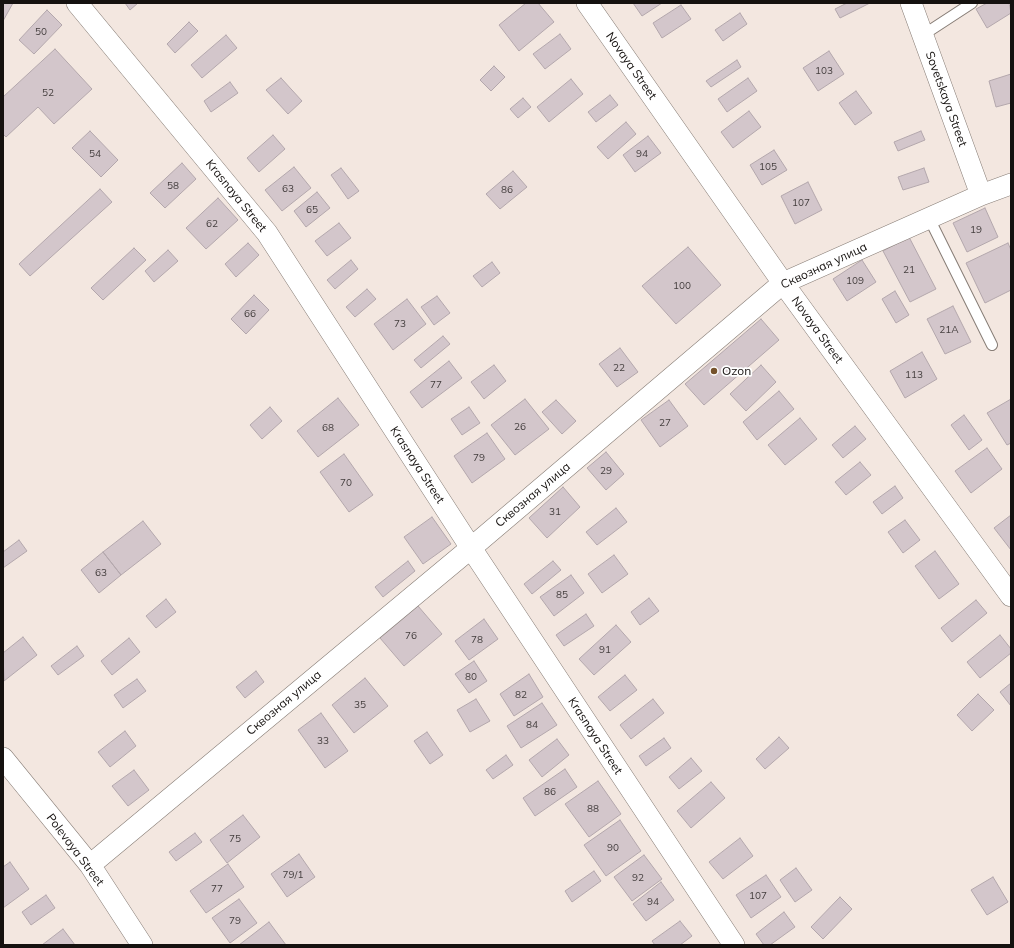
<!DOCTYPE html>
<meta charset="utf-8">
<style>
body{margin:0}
#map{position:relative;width:1014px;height:948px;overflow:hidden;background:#f3e7e0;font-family:Mulish,sans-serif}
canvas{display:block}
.frame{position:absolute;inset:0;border:4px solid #15110f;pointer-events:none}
</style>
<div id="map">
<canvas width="1014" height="948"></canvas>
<div class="frame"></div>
</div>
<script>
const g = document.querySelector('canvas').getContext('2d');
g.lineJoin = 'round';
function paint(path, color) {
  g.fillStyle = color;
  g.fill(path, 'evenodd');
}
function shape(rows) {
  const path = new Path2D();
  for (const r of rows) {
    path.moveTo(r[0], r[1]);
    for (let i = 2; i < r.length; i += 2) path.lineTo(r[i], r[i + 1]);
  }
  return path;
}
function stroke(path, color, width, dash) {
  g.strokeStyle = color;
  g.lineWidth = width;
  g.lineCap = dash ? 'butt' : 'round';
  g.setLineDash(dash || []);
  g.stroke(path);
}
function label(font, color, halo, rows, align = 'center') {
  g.font = font + ' Mulish,sans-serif';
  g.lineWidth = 3.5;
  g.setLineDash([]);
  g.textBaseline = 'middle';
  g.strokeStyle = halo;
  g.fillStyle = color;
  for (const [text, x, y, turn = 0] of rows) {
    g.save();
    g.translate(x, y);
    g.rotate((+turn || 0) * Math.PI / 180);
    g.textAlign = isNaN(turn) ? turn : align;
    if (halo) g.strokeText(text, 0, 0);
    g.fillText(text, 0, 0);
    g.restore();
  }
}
const building = shape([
 [3,3,13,3,3,21,3,3],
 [125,3,138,3,130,10,125,3],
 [526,3,538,3,554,22,519,51,499,25,526,3],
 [633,3,662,3,642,16,633,3],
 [847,3,870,3,840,18,835,9,847,3],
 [987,3,1009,3,1011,13,987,28,976,9,987,3],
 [681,5,691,19,662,38,653,23,681,5],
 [47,10,62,25,34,54,19,40,47,10],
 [740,13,747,24,723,41,715,30,740,13],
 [189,22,198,31,175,53,167,44,189,22],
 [560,34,571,49,545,69,533,54,560,34],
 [226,35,237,48,202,78,191,65,226,35],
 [55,49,92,89,54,124,38,107,6,137,3,134,3,97,55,49],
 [829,51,844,74,818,91,803,68,829,51],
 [737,60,741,67,711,87,706,81,737,60],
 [494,66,505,77,491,91,480,80,494,66],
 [1011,74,1011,103,996,107,989,81,1011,74],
 [281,78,302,101,288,114,266,90,281,78],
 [748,78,757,91,727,112,718,99,748,78],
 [571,79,583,94,549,122,537,107,571,79],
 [230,82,238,93,211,112,204,101,230,82],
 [856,91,872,113,855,125,839,103,856,91],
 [610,95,618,105,596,122,588,112,610,95],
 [523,98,531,107,518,118,510,109,523,98],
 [749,111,761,127,733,148,721,132,749,111],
 [626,122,636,134,608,159,597,147,626,122],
 [90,131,118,160,101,177,72,148,90,131],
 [921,131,925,140,898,151,894,142,921,131],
 [273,135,285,149,259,172,247,158,273,135],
 [648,136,661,153,635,172,623,155,648,136],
 [774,150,787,170,762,185,750,165,774,150],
 [182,163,196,179,165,208,150,193,182,163],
 [294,167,311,188,282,211,265,190,294,167],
 [341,168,359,191,348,199,331,175,341,168],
 [924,168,929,182,903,190,898,177,924,168],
 [513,171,527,187,500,209,486,194,513,171],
 [808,182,822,210,795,224,781,196,808,182],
 [100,189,112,202,30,276,19,264,100,189],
 [317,192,330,208,306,227,294,211,317,192],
 [218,198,238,220,206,249,186,228,218,198],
 [985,208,998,237,967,252,953,223,985,208],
 [339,223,351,238,327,256,315,241,339,223],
 [909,237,936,289,910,302,883,251,909,237],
 [248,243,259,255,236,277,225,264,248,243],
 [1008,243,1011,250,1011,290,985,303,966,263,1008,243],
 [688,247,721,285,676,324,642,286,688,247],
 [134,248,146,260,103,300,91,288,134,248],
 [168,250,178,261,154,282,145,271,168,250],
 [351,260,358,269,335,289,327,280,351,260],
 [862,260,876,282,847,301,833,279,862,260],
 [492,262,500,273,482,287,473,276,492,262],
 [367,289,376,299,355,317,346,307,367,289],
 [895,291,909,315,896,323,882,299,895,291],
 [254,295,269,310,246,334,231,319,254,295],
 [437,296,450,313,434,325,421,307,437,296],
 [407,299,426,324,393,350,374,324,407,299],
 [953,306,971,342,945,354,927,319,953,306],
 [761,319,779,340,704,405,685,384,761,319],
 [443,336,450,344,421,368,414,360,443,336],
 [620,348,638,372,617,387,599,364,620,348],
 [922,352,937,379,905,398,890,371,922,352],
 [449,361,462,378,422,408,410,392,449,361],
 [494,365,506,381,484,399,471,382,494,365],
 [761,365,776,382,746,411,730,394,761,365],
 [779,391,794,409,757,440,743,422,779,391],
 [338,398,359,425,318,457,297,431,338,398],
 [525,399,549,429,515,455,491,425,525,399],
 [1011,399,1011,443,1007,445,987,413,1011,399],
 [556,400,576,421,562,434,542,412,556,400],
 [669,400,688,426,660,447,641,420,669,400],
 [270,407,282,421,262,439,250,425,270,407],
 [469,407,480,423,462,435,451,419,469,407],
 [964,415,982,440,969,450,951,425,964,415],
 [800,418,817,439,785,465,768,445,800,418],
 [855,426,866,439,843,458,832,445,855,426],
 [487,433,505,459,472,483,454,456,487,433],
 [987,448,1002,469,971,493,955,471,987,448],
 [606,452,624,474,606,490,587,468,606,452],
 [344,454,373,495,349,512,320,472,344,454],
 [860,462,871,475,846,495,835,482,860,462],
 [895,486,903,498,882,514,873,502,895,486],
 [563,487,580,507,547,538,529,518,563,487],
 [616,508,627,522,597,545,586,532,616,508],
 [1011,515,1011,550,994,528,1011,515],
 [432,517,451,544,423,564,404,537,432,517],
 [905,520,920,540,903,553,888,532,905,520],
 [143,521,161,544,121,575,103,552,143,521],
 [19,540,27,551,3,568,3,552,19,540],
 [935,551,959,584,939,599,915,566,935,551],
 [103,552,121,575,99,593,81,570,103,552],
 [614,555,628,574,602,593,588,574,614,555],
 [408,561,415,571,383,597,375,587,408,561],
 [553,561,561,570,532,594,524,584,553,561],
 [571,575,584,593,554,616,540,597,571,575],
 [649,598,659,611,640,625,631,612,649,598],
 [166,599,176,612,156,628,146,616,166,599],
 [976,600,987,613,952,642,941,628,976,600],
 [418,606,442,634,404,666,380,638,418,606],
 [586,614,594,626,564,646,556,635,586,614],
 [484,619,498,639,469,660,455,641,484,619],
 [616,625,631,642,594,675,579,659,616,625],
 [1000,635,1011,649,1011,653,980,678,967,662,1000,635],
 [23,637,37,655,4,681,3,653,23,637],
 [129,638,140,652,112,675,101,661,129,638],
 [77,646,84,656,58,675,51,666,77,646],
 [474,661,487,681,469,693,455,674,474,661],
 [256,671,264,682,245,698,236,687,256,671],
 [529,674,543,697,514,716,500,694,529,674],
 [625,675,637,690,610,711,598,697,625,675],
 [365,678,388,706,354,733,332,705,365,678],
 [137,679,146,691,123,708,114,695,137,679],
 [1011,683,1011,706,1000,692,1011,683],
 [978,694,994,710,972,731,957,715,978,694],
 [476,699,490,721,470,732,457,710,476,699],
 [653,699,664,713,631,739,620,725,653,699],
 [542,703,557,725,521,748,507,726,542,703],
 [321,713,348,751,325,768,298,730,321,713],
 [125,731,136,746,110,767,98,752,125,731],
 [427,732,443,755,430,764,414,741,427,732],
 [779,737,789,748,765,769,756,759,779,737],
 [664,738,671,748,646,766,639,756,664,738],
 [557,739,569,755,542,777,529,760,557,739],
 [506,755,513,765,493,779,486,770,506,755],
 [691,758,702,771,679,789,669,777,691,758],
 [565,769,577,787,535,816,523,798,565,769],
 [134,770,149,790,128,806,112,786,134,770],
 [598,781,621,814,589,837,565,804,598,781],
 [711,782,725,798,691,828,677,811,711,782],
 [243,815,260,837,227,863,210,840,243,815],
 [620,820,641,851,606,876,584,845,620,820],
 [195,833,202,842,176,861,169,852,195,833],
 [740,838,753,856,723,879,709,862,740,838],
 [299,854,315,877,287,897,271,874,299,854],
 [644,855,662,879,632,901,614,877,644,855],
 [10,862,29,889,3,908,3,867,10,862],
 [228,864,244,887,206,913,190,891,228,864],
 [796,868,812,890,795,902,780,880,796,868],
 [594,871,601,881,572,902,565,891,594,871],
 [766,875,781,897,751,918,736,895,766,875],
 [993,877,1008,902,987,915,971,890,993,877],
 [661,882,674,900,646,921,633,904,661,882],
 [46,895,55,908,31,925,22,912,46,895],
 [840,897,852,909,823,939,811,927,840,897],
 [239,899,257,923,230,943,212,918,239,899],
 [784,912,795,927,770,945,764,945,756,934,784,912],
 [680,921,692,936,680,945,655,945,652,941,680,921],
 [269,922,286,945,239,945,269,922],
 [63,929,75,945,42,945,63,929]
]);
const lane = shape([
 [923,35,972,3],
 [929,218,992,345]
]);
const street = shape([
 [77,3,267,233,471,548,734,945],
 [587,3,783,283,1011,596],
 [911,3,981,195],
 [3,758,90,865,142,945],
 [90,865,471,548,783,283,981,195,1011,184]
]);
const markers = [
 [714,371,4,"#75522b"]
];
const numberNames = [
 ["50",41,32],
 ["103",824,71],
 ["52",48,93],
 ["54",95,154],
 ["94",642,154],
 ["105",768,167],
 ["58",173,186],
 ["63",288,189],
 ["86",507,190],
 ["107",801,203],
 ["65",312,210],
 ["62",212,224],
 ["19",976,230],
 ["21",909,270],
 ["109",855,281],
 ["100",682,286],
 ["66",250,314],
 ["73",400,324],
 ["21А",949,330],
 ["22",619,368],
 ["113",914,375],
 ["77",436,385],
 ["27",665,423],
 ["26",520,427],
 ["68",328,428],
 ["79",479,458],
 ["29",606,471],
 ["70",346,483],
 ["31",555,512],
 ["63",101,573],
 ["85",562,595],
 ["76",411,636],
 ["78",477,640],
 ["91",605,650],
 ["80",471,677],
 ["82",521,695],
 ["35",360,705],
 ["84",532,725],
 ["33",323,741],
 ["86",550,792],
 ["88",593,809],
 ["75",235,839],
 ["90",613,848],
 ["79/1",293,875],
 ["92",638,878],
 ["77",217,889],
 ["107",758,896],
 ["94",653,902],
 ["79",235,921]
];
const streetNames = [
 ["Novaya Street",631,66,55],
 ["Sovetskaya Street",946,99,70],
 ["Krasnaya Street",236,196,51],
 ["Сквозная улица",824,266,-25],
 ["Novaya Street",817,330,54],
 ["Krasnaya Street",417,465,57],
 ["Сквозная улица",533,495,-40],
 ["Сквозная улица",284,703,-40],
 ["Krasnaya Street",595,736,57],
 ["Polevaya Street",75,850,53]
];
const poiNames = [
 ["Ozon",722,371]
];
paint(building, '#d3c6cb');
stroke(building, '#b3a7ac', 1);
stroke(lane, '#877d76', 12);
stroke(street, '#877d76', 22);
stroke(lane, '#fff', 10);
stroke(street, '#fff', 21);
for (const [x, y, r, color] of markers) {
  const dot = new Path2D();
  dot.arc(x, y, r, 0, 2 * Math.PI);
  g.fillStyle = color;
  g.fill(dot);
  stroke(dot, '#fff', 1.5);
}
label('10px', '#443e3e', null, numberNames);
label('12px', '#15110f', '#fff', streetNames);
label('12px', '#15110f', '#fff', poiNames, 'left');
</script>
